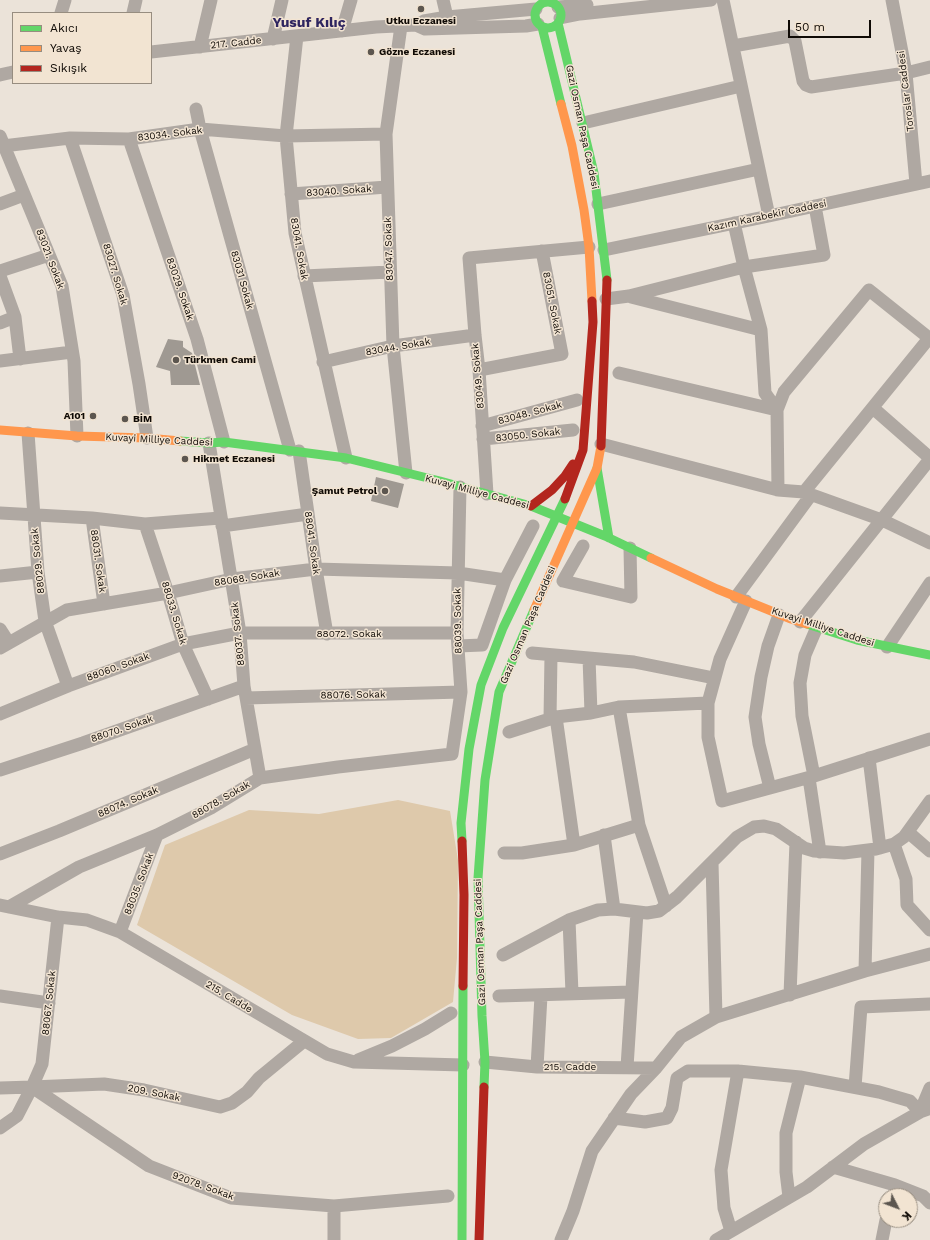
<!DOCTYPE html>
<meta charset="utf-8">
<style>
body{margin:0}
#map{position:relative;width:930px;height:1240px;overflow:hidden;background:#ebe3d9;font-family:"Work Sans",sans-serif}
canvas{display:block}
.legend{position:absolute;left:12px;top:12px;width:140px;height:72px;box-sizing:border-box;background:#f2e4d2;border:1px solid #978d80;margin:0;padding:5px 7px;list-style:none;font-size:12px;color:#0f0a05}
.legend li{display:flex;align-items:center;gap:8px;height:20px}
.legend b{width:20px;border:1px solid #978d80}
.north{position:absolute;left:878px;top:1188px;width:40px;height:40px;box-sizing:border-box;background:#f2e4d2;border:1px solid #978d80;border-radius:50%;rotate:132deg;font-size:11px;font-weight:700;line-height:16px;text-align:center;color:#0f0a05}
.north::after{content:'';display:block;margin:auto;width:14px;height:18px;background:#5c564f;clip-path:polygon(50% 0,100% 100%,50% 72%,0 100%)}
.scale{position:absolute;left:788px;top:20px;width:83px;height:18px;box-sizing:border-box;border:2px solid #0f0a05;border-top:0;padding-left:5px;font-size:12px;line-height:14px;white-space:nowrap;color:#0f0a05;-webkit-text-stroke:3px #f2e4d2;paint-order:stroke}
</style>
<div id="map">
<canvas width="930" height="1240"></canvas>
<ul class="legend">
<li><b style="height:5px;background:#63d668"></b>Akıcı</li>
<li><b style="height:5px;background:#ff974d"></b>Yavaş</li>
<li><b style="height:5px;background:#b3261e"></b>Sıkışık</li>
</ul>
<div class="north">K</div>
<div class="scale">50 m</div>
</div>
<script>
const g = document.querySelector('canvas').getContext('2d');
g.lineJoin = 'round';
function paint(path, color) {
  g.fillStyle = color;
  g.fill(path, 'evenodd');
}
function shape(rows) {
  const path = new Path2D();
  for (const r of rows) {
    if (r.length === 3) {
      path.moveTo(r[0] + r[2], r[1]);
      path.arc(r[0], r[1], r[2], 0, 2 * Math.PI);
      continue;
    }
    path.moveTo(r[0], r[1]);
    for (let i = 2; i < r.length; i += 2) path.lineTo(r[i], r[i + 1]);
  }
  return path;
}
function stroke(path, color, width, dash) {
  g.strokeStyle = color;
  g.lineWidth = width;
  g.lineCap = dash ? 'butt' : 'round';
  g.setLineDash(dash || []);
  g.stroke(path);
}
function label(font, color, halo, rows, align = 'center') {
  g.font = font + ' "Work Sans",sans-serif';
  g.lineWidth = 3;
  g.setLineDash([]);
  g.textBaseline = 'middle';
  g.strokeStyle = halo;
  g.fillStyle = color;
  for (const [text, x, y, turn = 0] of rows) {
    g.save();
    g.translate(x, y);
    g.rotate((+turn || 0) * Math.PI / 180);
    g.textAlign = isNaN(turn) ? turn : align;
    if (halo) g.strokeText(text, 0, 0);
    g.fillText(text, 0, 0);
    g.restore();
  }
}
const forest = shape([
 [398,800,450,811,458,860,457,958,453,1002,391,1038,358,1039,292,1015,137,925,165,845,249,810,319,814]
]);
const building = shape([
 [168,339,183,341,183,347,192,353,200,385,171,385,170,371,156,367],
 [376,477,404,484,398,508,371,501]
]);
const street = shape([
 [443,0,447,17],
 [723,0,769,216],
 [892,0,906,73,916,184],
 [558,7,587,5],
 [61,13,65,0],
 [133,13,136,0],
 [560,18,580,14,711,0],
 [416,25,425,29,526,26,538,24],
 [401,26,386,134,393,346,406,473],
 [342,31,351,0],
 [297,36,286,136,295,233,346,458],
 [273,39,282,0],
 [733,46,790,36,795,41,803,81,806,85,811,87,906,73,930,67],
 [200,47,211,0],
 [151,52,376,27,416,25,424,21,447,17,536,9],
 [0,75,13,72],
 [196,109,200,129,290,450],
 [583,123,741,86],
 [0,136,62,286,74,361,77,436],
 [70,138,123,295,139,384,147,438],
 [129,139,197,339,224,442],
 [3,146,70,138,129,139,200,129,286,136,386,134],
 [291,194,387,187],
 [0,204,24,195],
 [598,204,759,169],
 [734,223,744,267,761,330,765,393,777,410],
 [604,250,769,216,930,181],
 [0,271,49,255],
 [0,276,15,317,0,323],
 [304,276,390,272],
 [631,297,761,330],
 [606,299,629,296,744,267,824,255,815,206],
 [15,317,20,359],
 [0,361,72,352],
 [323,362,393,346,475,335],
 [479,370,562,354,542,251],
 [619,373,777,410],
 [873,408,930,458],
 [482,426,577,400],
 [28,433,38,572,45,621,68,686],
 [483,439,573,430],
 [209,443,240,633,244,686,260,778],
 [601,444,778,490,804,492,882,520,930,543],
 [299,451,316,569,327,634],
 [778,490,777,410,784,392,869,290,929,338],
 [804,492,930,337],
 [487,494,479,370,475,335,469,258,589,247],
 [0,513,92,518,145,524,220,518],
 [92,518,104,604],
 [145,524,168,593,183,644,208,699],
 [222,526,308,514],
 [583,546,563,581,631,597,630,548],
 [0,576,38,572],
 [736,597,811,495],
 [746,601,720,659,708,703,708,737,722,801,814,776,930,739],
 [800,622,930,459],
 [0,629,9,643],
 [458,646,482,645,505,580,533,526],
 [887,647,930,583],
 [0,648,67,610,168,593,232,579,316,569,458,573,505,580],
 [532,653,634,662,714,678],
 [589,658,591,713],
 [246,698,461,692],
 [619,707,639,825,666,906],
 [0,714,68,686,183,644,240,633,457,633],
 [556,717,574,845],
 [550,719,551,655],
 [509,732,556,717,591,713,619,707,708,703],
 [869,758,880,848],
 [0,770,83,743,244,686],
 [814,776,802,716,800,683,805,655,817,627],
 [809,778,820,852],
 [770,788,759,744,755,717,761,677,768,646,779,615],
 [908,832,930,851],
 [604,835,614,909],
 [894,844,906,879,907,905,930,930],
 [504,853,522,853,574,845,639,825],
 [0,854,59,831,255,749],
 [712,863,716,1017],
 [0,905,58,917,87,920,120,932,327,1054,354,1062,463,1065],
 [9,907,79,867,157,835,211,808,260,778,338,767,452,754,461,692,457,633,460,487],
 [569,920,572,993],
 [120,932,157,835],
 [503,955,569,920,598,910,614,909,647,913,659,911,677,897,737,837,754,827,764,826,776,829,804,848,814,851,844,853,876,849,894,844,904,837,930,801],
 [865,971,868,850],
 [790,995,796,842],
 [0,996,49,1003],
 [499,996,631,992],
 [358,1060,392,1046,425,1029,451,1013],
 [485,1062,537,1067,656,1068],
 [537,1067,541,996],
 [627,1067,637,912],
 [32,1087,149,1166,231,1198,334,1206,448,1196],
 [32,1087,42,1064,58,917],
 [855,1087,861,1007,930,1004],
 [0,1088,32,1087],
 [614,1118,645,1122,667,1118,672,1108,677,1078,688,1071,738,1071,800,1077,879,1092,910,1101,920,1112,930,1088],
 [0,1128,17,1116,32,1087,104,1084,144,1090,220,1107,232,1103,247,1092,259,1078,304,1041],
 [833,1167,895,1185,923,1196,930,1203],
 [789,1197,786,1172,786,1133,800,1077],
 [731,1231,724,1208,721,1170,738,1071],
 [334,1240,334,1206],
 [561,1240,573,1211,592,1151,631,1094,656,1068,681,1037,716,1017,865,971,930,954],
 [716,1240,807,1187,864,1144,920,1112,928,1109],
 [882,1240,886,1220]
]);
const fast = shape([
 [548,15,13],
 [558,23,594,173,607,280],
 [542,27,561,104],
 [180,441,209,443,224,442,346,458,440,481,531,506,605,536,651,558],
 [597,468,609,538],
 [807,624,857,640,930,655],
 [462,841,461,823,469,749,481,685,503,628,565,499],
 [484,1087,485,1062,482,1016,478,878,485,780,499,692,534,610],
 [462,1240,463,986]
]);
const slow = shape([
 [561,104,572,146,584,210,589,247,592,301],
 [0,430,77,436,147,438,180,441],
 [651,558,717,589,791,619,807,624],
 [534,610,597,468,601,446]
]);
const jam = shape([
 [601,446,607,280],
 [565,499,583,450,593,322,592,301],
 [531,506,552,490,565,476,573,464],
 [462,841,464,895,463,986],
 [479,1240,484,1087]
]);
const markers = [
 [421,9,4,"#5c564f"],
 [371,52,4,"#5c564f"],
 [176,360,4,"#5c564f"],
 [93,416,4,"#5c564f"],
 [125,419,4,"#5c564f"],
 [185,459,4,"#5c564f"],
 [385,491,4,"#5c564f"]
];
const poiNames = [
 ["Utku Eczanesi",421,21,"center"],
 ["Gözne Eczanesi",379,52],
 ["Türkmen Cami",184,360],
 ["A101",85,416,"right"],
 ["BİM",133,419],
 ["Hikmet Eczanesi",193,459],
 ["Şamut Petrol",377,491,"right"]
];
const streetNames = [
 ["217. Cadde",236,43,-6],
 ["Toroslar Caddesi",906,91,-97],
 ["Gazi Osman Paşa Caddesi",582,127,78],
 ["83034. Sokak",170,134,-7],
 ["83040. Sokak",339,191,-4],
 ["Kazım Karabekir Caddesi",767,216,-12],
 ["83041. Sokak",299,249,80],
 ["83047. Sokak",389,249,-92],
 ["83021. Sokak",50,259,69],
 ["83027. Sokak",115,274,73],
 ["83031 Sokak",242,280,74],
 ["83029. Sokak",180,289,71],
 ["83051. Sokak",552,303,79],
 ["83044. Sokak",398,347,-10],
 ["83049. Sokak",478,376,-95],
 ["83048. Sokak",530,413,-15],
 ["83050. Sokak",528,435,-6],
 ["Kuvayi Milliye Caddesi",159,440,3],
 ["Kuvayi Milliye Caddesi",477,492,15],
 ["88041. Sokak",312,543,82],
 ["88029. Sokak",38,561,-96],
 ["88031. Sokak",98,561,82],
 ["88068. Sokak",247,578,-9],
 ["88033. Sokak",174,613,73],
 ["88039. Sokak",458,621,-91],
 ["Gazi Osman Paşa Caddesi",528,625,-67],
 ["Kuvayi Milliye Caddesi",823,627,18],
 ["88037. Sokak",238,634,-96],
 ["88072. Sokak",349,634],
 ["88060. Sokak",118,667,-20],
 ["88076. Sokak",353,695,-1],
 ["88070. Sokak",122,729,-19],
 ["88078. Sokak",221,800,-30],
 ["88074. Sokak",128,802,-23],
 ["88035. Sokak",139,884,-69],
 ["Gazi Osman Paşa Caddesi",480,942,-92],
 ["215. Cadde",229,997,31],
 ["88067. Sokak",49,1003,-84],
 ["215. Cadde",570,1067],
 ["209. Sokak",154,1093,11],
 ["92078. Sokak",203,1186,20]
];
const districtNames = [
 ["Yusuf Kılıç",309,23]
];
paint(forest, '#dec9ab');
paint(building, '#9f9992');
stroke(street, '#afa8a2', 13);
stroke(fast, '#63d668', 9);
stroke(slow, '#ff974d', 9);
stroke(jam, '#b3261e', 9);
for (const [x, y, r, color] of markers) {
  const dot = new Path2D();
  dot.arc(x, y, r, 0, 2 * Math.PI);
  g.fillStyle = color;
  g.fill(dot);
  stroke(dot, '#f2e4d2', 1.5);
}
label('bold 10px', '#0f0a05', '#f2e4d2', poiNames, 'left');
label('10px', '#0f0a05', '#f2e4d2', streetNames);
label('bold 14px', '#2e2560', '#f2e4d2', districtNames);
</script>
